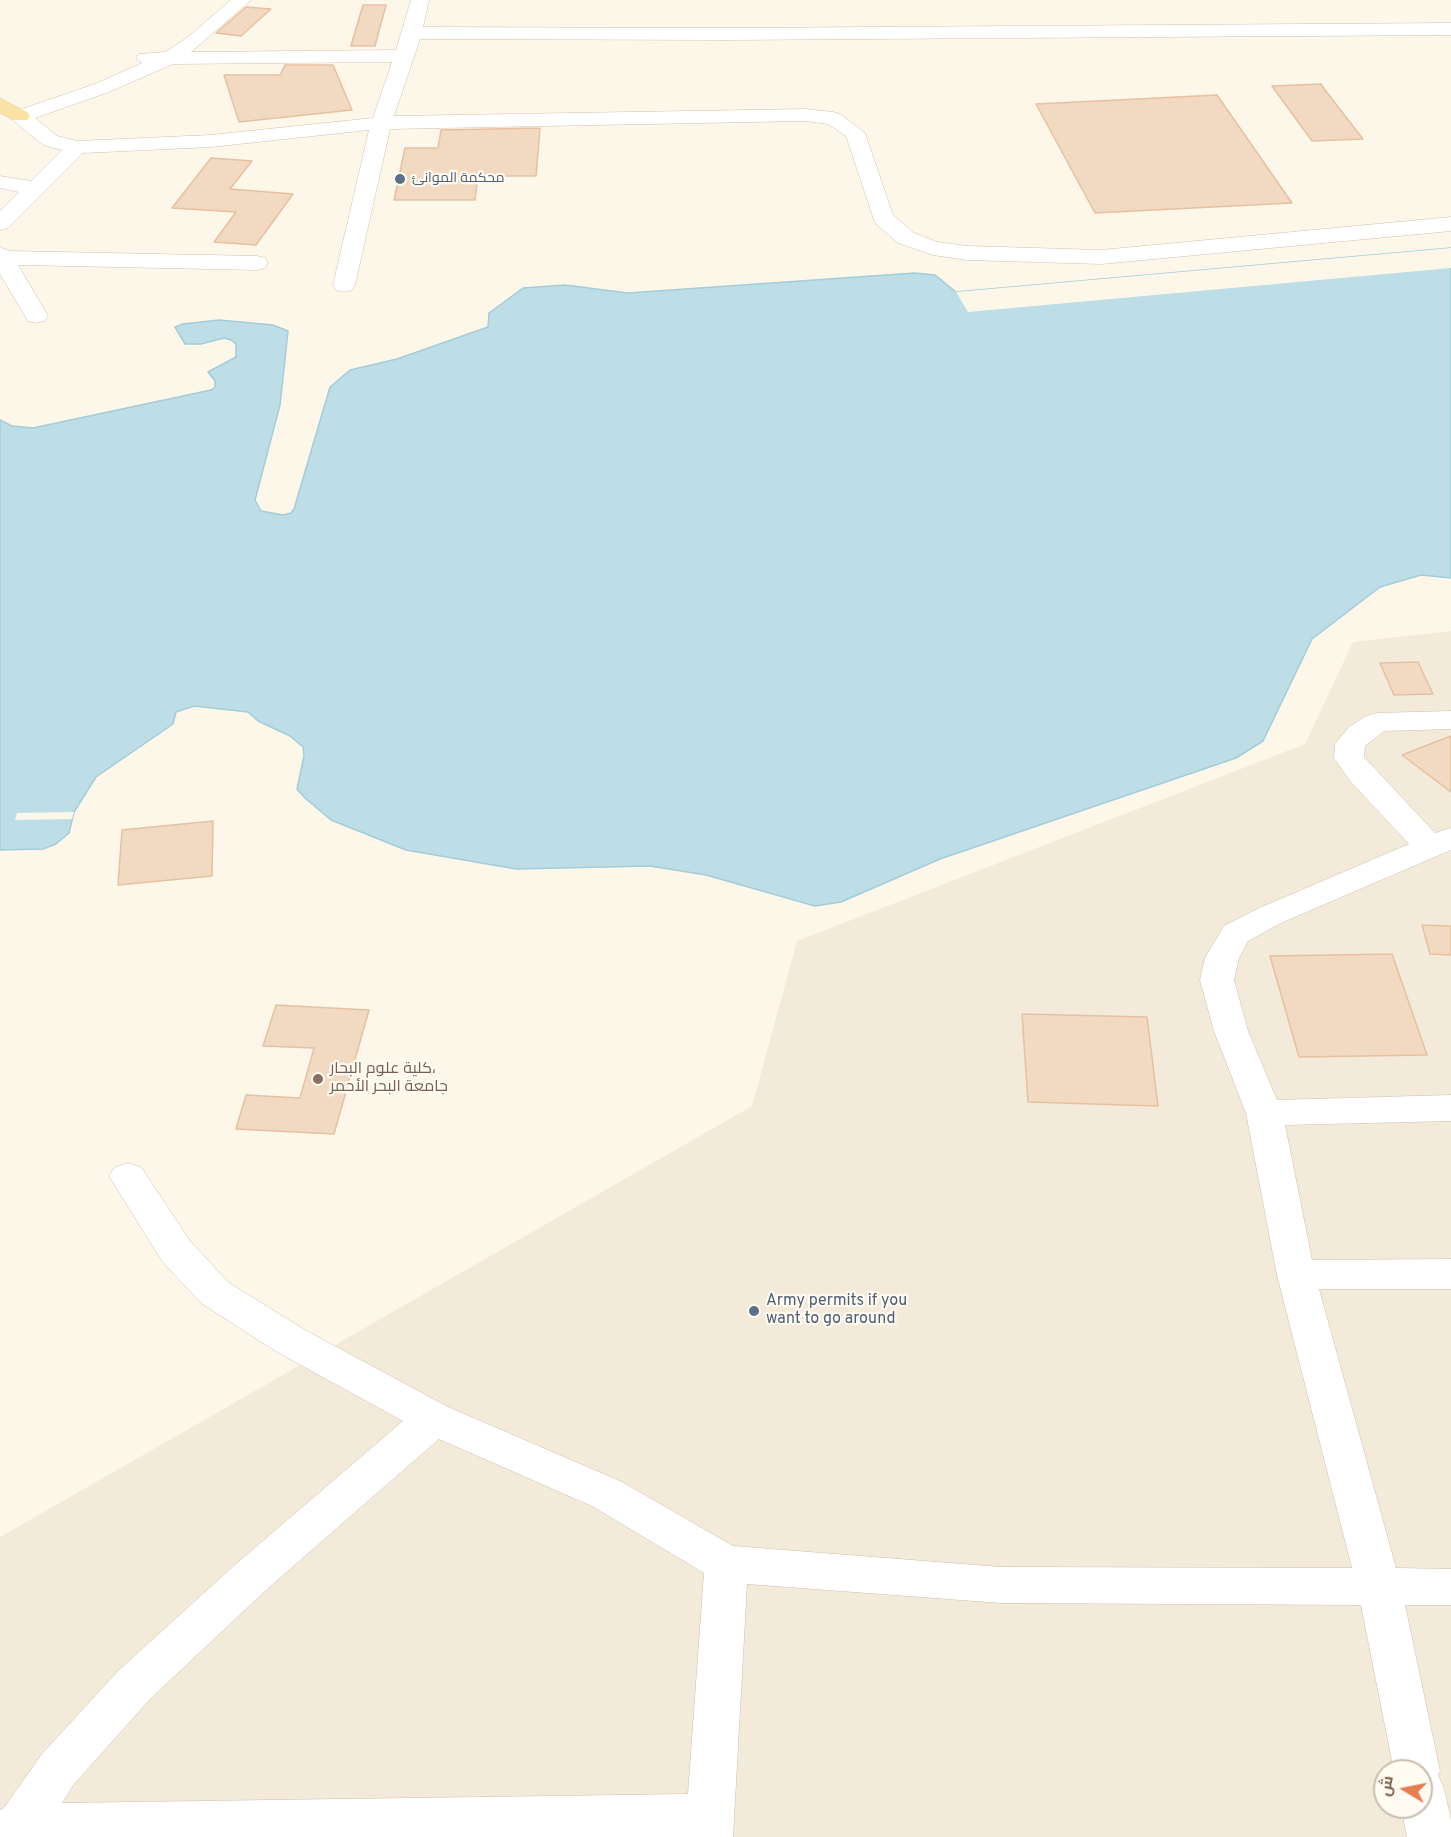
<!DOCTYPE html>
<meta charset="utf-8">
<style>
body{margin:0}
#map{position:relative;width:1451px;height:1837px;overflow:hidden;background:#fdf7ea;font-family:Overpass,Cairo,sans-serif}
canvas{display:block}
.north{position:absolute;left:1373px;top:1759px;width:60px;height:60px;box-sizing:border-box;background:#fffbf1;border:2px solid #c9bdaf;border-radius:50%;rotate:280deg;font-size:16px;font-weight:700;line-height:24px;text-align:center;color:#78604d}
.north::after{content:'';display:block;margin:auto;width:21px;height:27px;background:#e57f51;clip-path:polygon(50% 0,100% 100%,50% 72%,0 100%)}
</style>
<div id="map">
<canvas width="1451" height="1837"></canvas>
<div class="north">ش</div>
</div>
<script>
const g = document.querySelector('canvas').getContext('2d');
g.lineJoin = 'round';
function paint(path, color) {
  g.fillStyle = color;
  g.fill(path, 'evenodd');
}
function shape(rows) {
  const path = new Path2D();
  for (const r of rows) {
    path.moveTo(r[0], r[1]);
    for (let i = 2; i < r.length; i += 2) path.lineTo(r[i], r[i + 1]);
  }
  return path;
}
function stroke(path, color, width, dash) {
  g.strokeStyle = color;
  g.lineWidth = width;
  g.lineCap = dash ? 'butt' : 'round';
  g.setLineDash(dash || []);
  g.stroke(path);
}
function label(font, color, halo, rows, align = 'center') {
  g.font = font + ' Overpass,Cairo,sans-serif';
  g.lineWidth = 4.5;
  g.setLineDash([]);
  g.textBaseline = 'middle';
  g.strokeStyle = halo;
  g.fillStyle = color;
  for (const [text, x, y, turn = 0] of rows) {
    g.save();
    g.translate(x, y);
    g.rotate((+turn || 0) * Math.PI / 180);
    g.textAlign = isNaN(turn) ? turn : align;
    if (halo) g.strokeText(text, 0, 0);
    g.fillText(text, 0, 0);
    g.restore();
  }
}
const residential = shape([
 [1451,631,1451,1837,0,1837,0,1537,752,1106,797,941,1305,744,1353,642],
 [1385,1771,1421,1771,1421,1807,1385,1807]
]);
const water = shape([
 [1451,248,1451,578,1421,575,1380,587,1312,639,1263,741,1236,758,940,859,841,902,815,906,706,875,650,866,516,869,406,850,331,820,306,799,297,789,304,756,303,747,290,736,258,721,248,712,194,706,176,712,173,724,96,777,74,812,69,833,56,844,43,849,0,850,0,420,12,426,33,428,211,390,215,387,215,381,208,372,236,357,236,344,231,340,224,338,201,344,185,344,175,327,183,324,219,320,273,325,288,331,280,405,255,500,261,511,283,515,291,513,294,509,330,387,350,370,397,359,488,327,489,313,523,288,565,285,628,293,915,273,935,275,956,292,1451,248]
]);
const pier = shape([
 [1451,248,1451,268,968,312,956,292],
 [74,812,72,819,15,820,17,813]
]);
const building = shape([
 [363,5,386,5,375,46,351,46,363,5],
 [246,7,271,9,241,36,216,33,246,7],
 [285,65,333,65,352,110,239,122,224,75,280,75,285,65],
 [1321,84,1325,90,1363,139,1312,141,1272,86,1321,84],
 [1217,95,1292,203,1095,213,1036,104,1217,95],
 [540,128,536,176,478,176,475,200,394,200,405,148,438,148,441,130,540,128],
 [211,158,252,161,230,189,293,194,256,245,214,242,236,212,172,208,211,158],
 [1418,662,1433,694,1394,695,1380,663,1418,662],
 [1451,736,1451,792,1402,755,1451,736],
 [213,821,212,876,118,885,122,830,213,821],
 [1422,925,1451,926,1451,955,1430,954,1422,925],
 [1392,954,1427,1055,1299,1057,1270,956,1392,954],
 [276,1005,369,1010,334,1134,236,1129,246,1095,300,1098,314,1048,263,1046,276,1005],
 [1022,1014,1147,1017,1158,1106,1028,1102,1022,1014]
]);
const minor = shape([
 [231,0,251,0,191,52,396,50,411,0,429,0,423,27,726,28,1451,23,1451,35,726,40,420,39,394,116,805,109,833,112,840,114,865,133,893,215,914,233,937,242,967,246,1101,250,1451,217,1451,231,1101,264,967,260,933,255,898,243,875,223,846,136,828,124,805,121,390,129,355,285,352,290,344,292,336,290,333,285,369,130,211,147,83,153,8,228,0,230,0,211,19,192,0,188,0,176,31,181,62,150,43,145,13,120,10,116,13,112,95,84,142,63,136,58,139,54,165,52,188,37,231,0],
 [392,62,373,118,211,135,77,141,57,136,35,118,109,92,173,64,392,62],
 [0,247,9,251,257,256,265,258,268,263,265,268,257,270,18,265,48,316,44,321,36,323,28,321,0,274,0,247],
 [1451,711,1451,729,1384,731,1365,746,1364,757,1435,833,1451,828,1451,850,1281,923,1248,941,1239,958,1234,980,1248,1031,1277,1100,1451,1095,1451,1121,1285,1125,1312,1260,1451,1259,1451,1289,1319,1289,1396,1568,1451,1569,1451,1605,1405,1605,1440,1771,1438,1775,1444,1789,1451,1820,1451,1837,1407,1837,1401,1807,1421,1807,1421,1771,1394,1771,1361,1605,1001,1603,747,1584,733,1837,0,1837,0,1810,4,1808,42,1754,118,1671,236,1564,403,1421,277,1352,201,1303,162,1261,109,1176,115,1167,128,1163,141,1167,190,1241,229,1283,305,1330,448,1407,622,1482,733,1546,1001,1567,1352,1568,1277,1275,1246,1113,1214,1031,1200,980,1205,958,1224,926,1257,909,1409,844,1351,782,1334,758,1335,744,1349,727,1366,716,1377,713,1451,711],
 [439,1439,592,1506,704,1573,688,1794,62,1803,74,1784,150,1699,266,1590,439,1439]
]);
const major = shape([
 [0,98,27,112,30,116,27,120,13,120,0,113,0,98]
]);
const markers = [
 [400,179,6,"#5c6f8a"],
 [318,1079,6,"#8d6e63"],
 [754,1311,6,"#5c6f8a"]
];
const farServicenames = [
 ["محكمة الموانئ",412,179]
];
const educationNames = [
 ["كلية علوم البحار،",330,1070],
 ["جامعة البحر الأحمر",330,1088]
];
const serviceNames = [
 ["Army permits if you",766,1302],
 ["want to go around",766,1320]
];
paint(residential, '#f4ead9');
paint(water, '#bedee7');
stroke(water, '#a4ccd9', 1.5);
paint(pier, '#fdf7ea');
paint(building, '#f2d9c2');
stroke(building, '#e5c1a2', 1.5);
stroke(minor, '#cfc0af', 1);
stroke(major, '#dcd6d1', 1);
paint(minor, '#fff');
paint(major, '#fae1a4');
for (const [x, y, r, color] of markers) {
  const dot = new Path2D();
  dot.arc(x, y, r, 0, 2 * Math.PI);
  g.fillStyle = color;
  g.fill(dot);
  stroke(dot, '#fffbf1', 2);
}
label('14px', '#4e5e75', '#fffbf1', farServicenames, 'left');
label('16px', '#785e54', '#fffbf1', educationNames, 'left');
label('16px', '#4e5e75', '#fffbf1', serviceNames, 'left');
</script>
